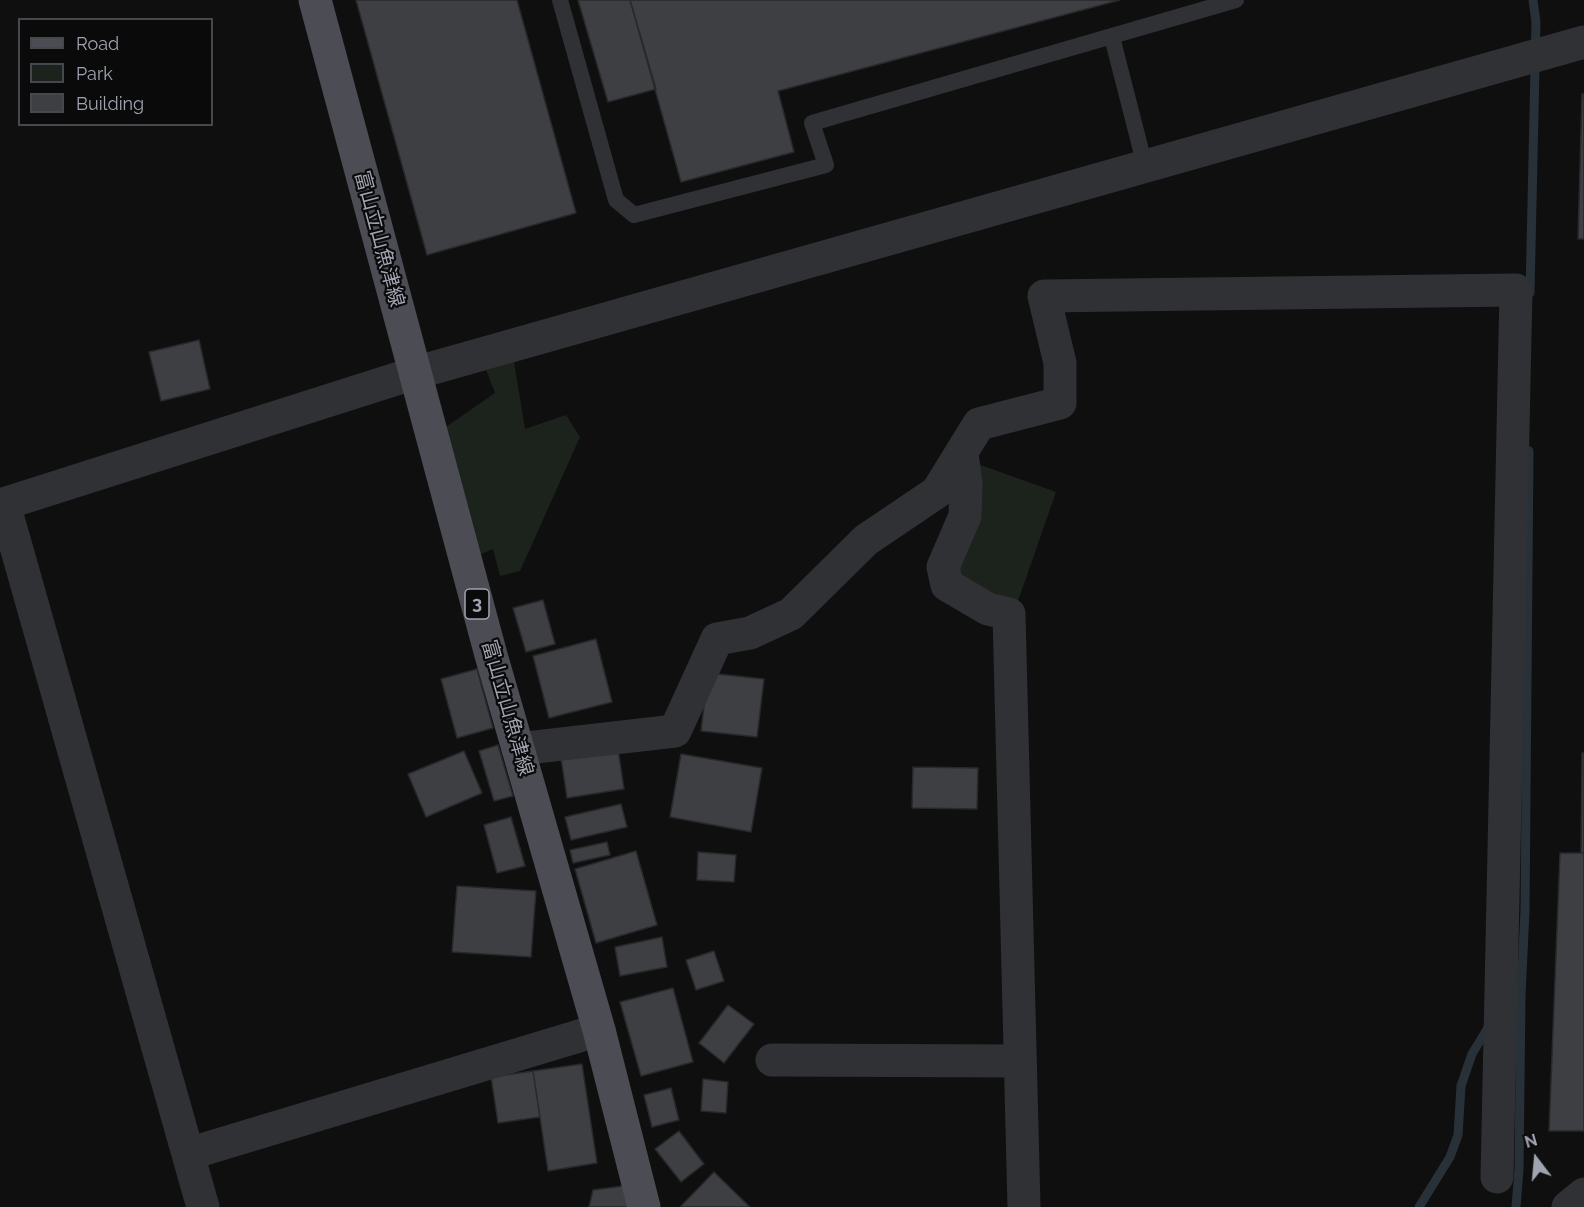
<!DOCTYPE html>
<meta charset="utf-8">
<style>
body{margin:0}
#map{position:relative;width:1584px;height:1207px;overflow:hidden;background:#0f0f10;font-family:Raleway,sans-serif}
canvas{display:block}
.legend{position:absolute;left:18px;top:18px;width:195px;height:108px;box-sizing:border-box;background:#0a0a0b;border:2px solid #46484d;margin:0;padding:8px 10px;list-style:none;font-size:18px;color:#a0a4b1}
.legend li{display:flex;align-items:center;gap:12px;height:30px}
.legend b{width:30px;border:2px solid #46484d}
.north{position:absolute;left:1506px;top:1129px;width:60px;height:60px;-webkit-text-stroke:4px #0a0a0b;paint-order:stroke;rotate:344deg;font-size:16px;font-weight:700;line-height:24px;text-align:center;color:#a0a4b1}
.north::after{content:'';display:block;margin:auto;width:21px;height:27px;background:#a0a4b1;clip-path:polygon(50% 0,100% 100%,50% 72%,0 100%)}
</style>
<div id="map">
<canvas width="1584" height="1207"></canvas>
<ul class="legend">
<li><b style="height:8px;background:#4c4d54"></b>Road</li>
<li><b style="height:16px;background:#1c231d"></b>Park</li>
<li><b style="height:16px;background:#3e3f43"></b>Building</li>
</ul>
<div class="north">N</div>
</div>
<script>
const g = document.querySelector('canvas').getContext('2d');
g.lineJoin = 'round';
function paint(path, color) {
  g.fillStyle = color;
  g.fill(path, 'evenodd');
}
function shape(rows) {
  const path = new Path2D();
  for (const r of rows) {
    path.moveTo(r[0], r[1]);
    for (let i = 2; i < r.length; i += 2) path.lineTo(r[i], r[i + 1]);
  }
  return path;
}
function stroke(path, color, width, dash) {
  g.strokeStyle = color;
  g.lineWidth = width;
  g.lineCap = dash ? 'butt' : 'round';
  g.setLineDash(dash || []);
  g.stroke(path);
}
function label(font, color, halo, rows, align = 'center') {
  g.font = font + ' Raleway,"Noto Sans JP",sans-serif';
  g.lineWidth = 4.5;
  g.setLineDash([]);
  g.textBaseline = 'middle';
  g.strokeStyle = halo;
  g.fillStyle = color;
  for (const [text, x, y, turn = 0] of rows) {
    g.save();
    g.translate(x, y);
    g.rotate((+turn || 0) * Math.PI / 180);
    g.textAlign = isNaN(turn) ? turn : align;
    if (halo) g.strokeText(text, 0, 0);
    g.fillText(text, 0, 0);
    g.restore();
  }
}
const green = shape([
 [514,362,525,429,566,415,580,437,520,571,500,576,493,549,479,555,443,429,495,393,486,370],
 [978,464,1056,492,1018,601,963,584,955,574]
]);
const stream = shape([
 [1530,293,1536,22,1533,0],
 [1419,1207,1450,1157,1458,1135,1461,1086,1472,1054,1489,1026],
 [1516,1207,1519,1169,1521,995,1525,911,1529,451]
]);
const building = shape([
 [356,0,517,0,576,213,427,255,356,0],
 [578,0,630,0,656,89,608,102,578,0],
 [630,0,1120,0,778,91,794,152,681,182,630,0],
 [1582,94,1584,94,1584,239,1578,239,1582,94],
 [199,340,210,389,161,401,149,352,199,340],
 [543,600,555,644,526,652,513,608,543,600],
 [596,639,612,702,549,718,533,656,596,639],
 [477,669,493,728,457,738,441,679,477,669],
 [708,673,764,679,757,737,701,731,708,673],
 [498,745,513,796,494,801,479,751,498,745],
 [618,749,624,789,567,798,561,758,618,749],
 [464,751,482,793,426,817,408,774,464,751],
 [1582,753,1584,753,1584,853,1581,853,1582,753],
 [681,754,762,768,751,832,670,817,681,754],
 [913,767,978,768,977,809,912,808,913,767],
 [621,804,627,827,571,840,565,817,621,804],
 [511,817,525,866,497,873,484,825,511,817],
 [607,842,610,855,573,863,570,850,607,842],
 [636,851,657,925,596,943,575,869,636,851],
 [698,852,736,855,734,882,697,880,698,852],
 [1560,853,1584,853,1584,1131,1549,1131,1560,853],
 [457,886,536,891,531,957,452,952,457,886],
 [662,937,667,967,620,976,615,947,662,937],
 [714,951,724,981,696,990,686,960,714,951],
 [673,988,693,1062,641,1076,620,1002,673,988],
 [728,1005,754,1024,724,1063,699,1043,728,1005],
 [582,1064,597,1163,548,1171,533,1071,582,1064],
 [533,1071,540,1117,498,1123,491,1077,533,1071],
 [703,1079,728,1082,726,1113,701,1111,703,1079],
 [671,1088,679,1120,652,1127,644,1095,671,1088],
 [679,1131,704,1164,681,1182,655,1149,679,1131],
 [714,1172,750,1207,680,1207,714,1172],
 [623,1186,628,1207,589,1207,593,1190,623,1186]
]);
const lane = shape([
 [560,0,616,200,634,215,826,165,812,123,1236,0],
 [1112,37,1145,166]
]);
const street = shape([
 [962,454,966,484,965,516,943,567,947,585,988,609,1009,614,1024,1207],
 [4,504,203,1207],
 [0,505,415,373,1584,42],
 [518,749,675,731,717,639,750,633,791,614,866,540,937,492,979,424,1060,403,1060,363,1044,296,1516,290,1497,1177],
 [772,1060,1020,1061],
 [188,1154,599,1030],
 [1568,1207,1584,1194]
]);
const primary = shape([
 [315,0,491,655,599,1030,644,1207]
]);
const shields = [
 [477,604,24]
];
const shieldNames = [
 ["3",477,604]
];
const streetNames = [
 ["富山立山魚津線",379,239,75],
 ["富山立山魚津線",507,708,74]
];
paint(green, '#1c231d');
stroke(stream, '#293138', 9);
paint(building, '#3e3f43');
stroke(building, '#29292c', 1.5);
stroke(lane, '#303135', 16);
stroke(street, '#303135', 33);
stroke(primary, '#4c4d54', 33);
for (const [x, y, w] of shields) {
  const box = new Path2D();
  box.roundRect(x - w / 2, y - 15, w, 30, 4.5);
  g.fillStyle = '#0a0a0b';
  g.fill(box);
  stroke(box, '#a0a4b1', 1.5);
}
label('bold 18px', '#a0a4b1', null, shieldNames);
label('20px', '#a0a4b1', '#0a0a0b', streetNames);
</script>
